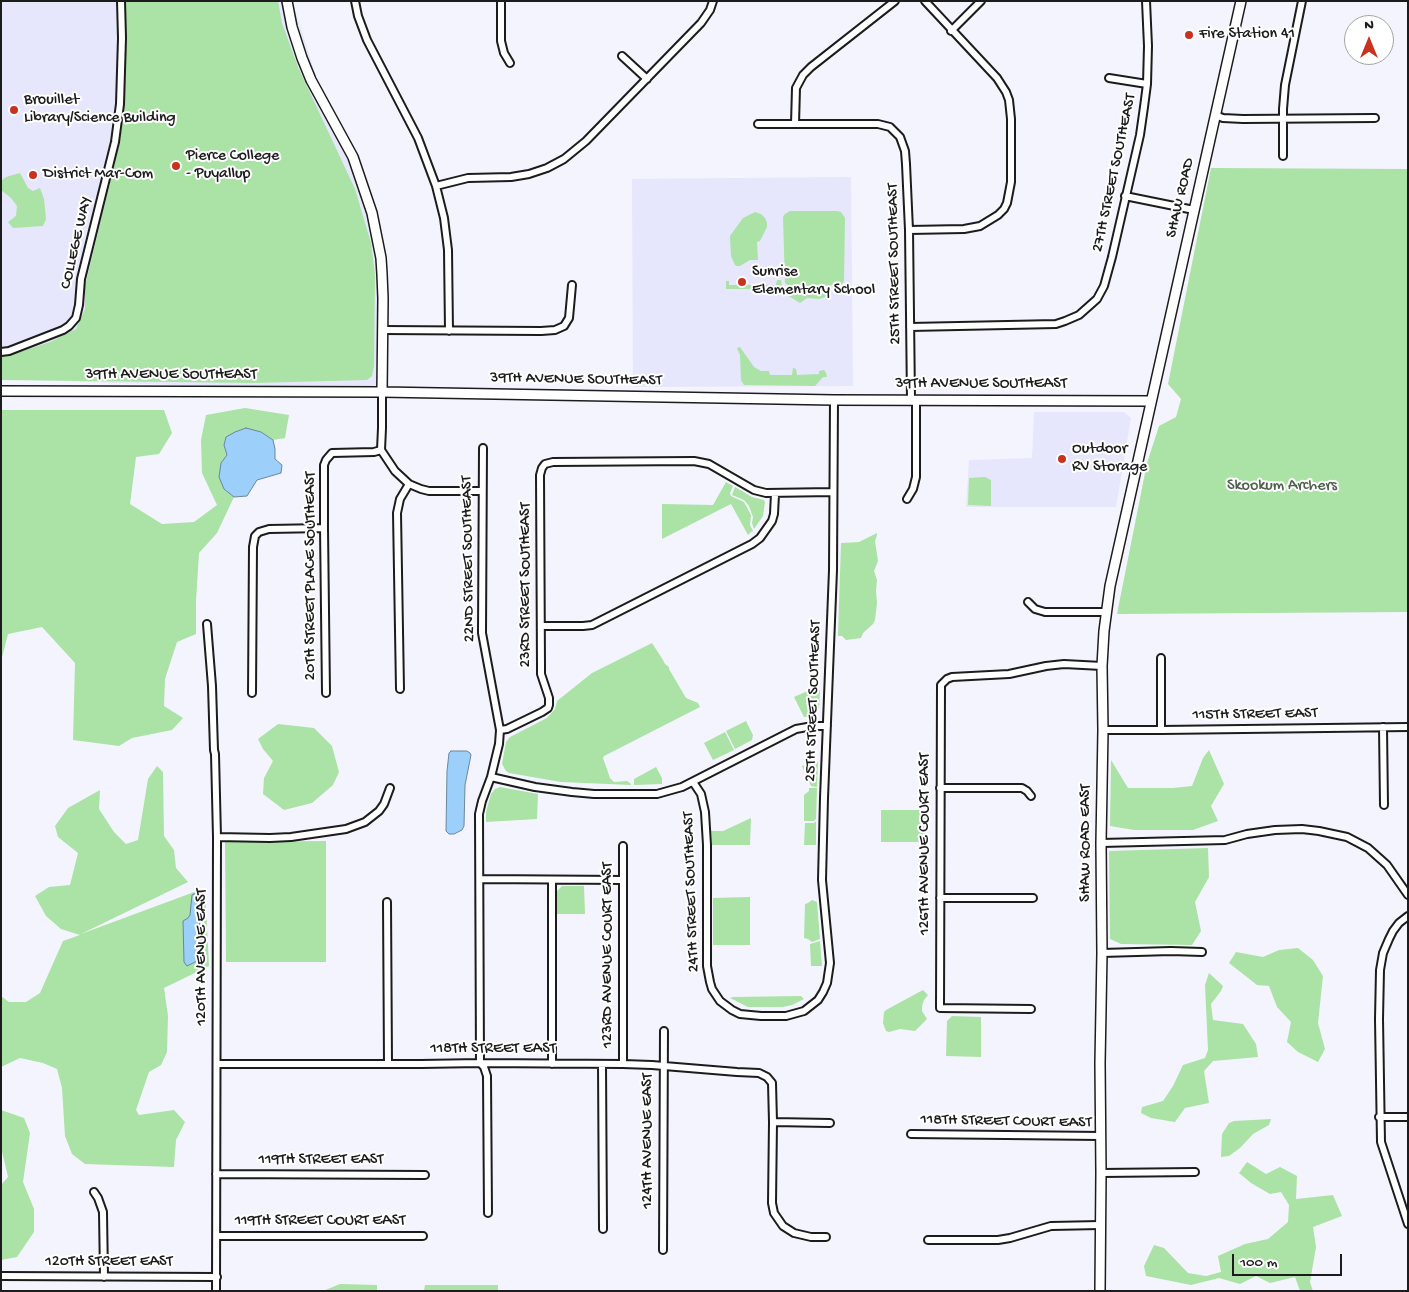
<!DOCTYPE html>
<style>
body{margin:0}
#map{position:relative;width:1409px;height:1292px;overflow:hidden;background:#f4f4fe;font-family:"Gochi Hand",sans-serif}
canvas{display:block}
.frame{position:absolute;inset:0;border:2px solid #1c1c1c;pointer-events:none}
.north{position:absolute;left:1344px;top:15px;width:50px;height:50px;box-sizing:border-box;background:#fff;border:1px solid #a4a4a4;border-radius:50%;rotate:0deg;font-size:14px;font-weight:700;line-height:20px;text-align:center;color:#1c1c1c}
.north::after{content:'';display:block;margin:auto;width:18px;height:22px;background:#c8321e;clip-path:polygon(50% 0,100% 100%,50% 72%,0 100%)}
.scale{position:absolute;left:1232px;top:1254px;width:110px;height:22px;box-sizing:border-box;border:2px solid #1c1c1c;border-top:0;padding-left:6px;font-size:15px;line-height:18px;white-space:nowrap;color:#1c1c1c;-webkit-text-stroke:4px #fff;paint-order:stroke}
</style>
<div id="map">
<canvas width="1409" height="1292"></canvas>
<div class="frame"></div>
<div class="north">N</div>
<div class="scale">100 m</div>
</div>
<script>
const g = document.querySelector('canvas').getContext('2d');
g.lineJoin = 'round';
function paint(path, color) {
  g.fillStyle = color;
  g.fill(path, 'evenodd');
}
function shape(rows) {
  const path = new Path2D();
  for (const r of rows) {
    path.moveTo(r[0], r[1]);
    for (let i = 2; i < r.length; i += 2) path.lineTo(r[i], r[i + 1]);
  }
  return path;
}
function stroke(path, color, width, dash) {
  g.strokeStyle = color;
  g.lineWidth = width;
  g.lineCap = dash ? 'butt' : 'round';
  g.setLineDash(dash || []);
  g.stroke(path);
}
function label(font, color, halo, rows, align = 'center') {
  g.font = font + ' "Gochi Hand",sans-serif';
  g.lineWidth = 4;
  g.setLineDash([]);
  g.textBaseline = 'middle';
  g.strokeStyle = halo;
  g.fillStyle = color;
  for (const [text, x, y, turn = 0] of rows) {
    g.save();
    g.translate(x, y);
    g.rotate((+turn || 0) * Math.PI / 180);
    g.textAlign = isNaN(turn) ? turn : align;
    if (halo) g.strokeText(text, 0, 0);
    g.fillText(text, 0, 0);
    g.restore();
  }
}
const built = shape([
 [1,1,292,1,325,104,376,229,382,392,1,379],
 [851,177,853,386,633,387,632,179],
 [1034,412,1124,412,1131,418,1116,507,966,507,969,460,1032,458]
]);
const green = shape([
 [126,1,278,1,282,23,298,67,355,189,371,243,375,275,374,366,372,376,367,380,255,383,1,380,1,356,11,355,50,342,76,329,85,309,85,286,119,146,123,119],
 [1211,168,1408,169,1408,612,1117,614,1147,463,1159,426,1176,417,1181,399,1168,384],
 [20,173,28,188,33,191,40,188,44,199,46,219,43,226,13,228,8,222,16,216,17,206,11,198,1,190,1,181,6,177],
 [790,211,837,211,841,212,845,218,844,280,842,285,791,287,785,283,783,217,785,214],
 [755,212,761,214,765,218,767,223,767,227,760,241,757,242,758,260,750,260,740,266,737,266,735,265,731,256,730,236,743,218],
 [777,280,781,280,782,286,789,291,830,290,825,297,819,299,807,298,800,303,787,295,766,289,726,289,726,281,729,281,729,285,776,285],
 [740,347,754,367,761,371,769,371,770,375,792,375,793,368,796,369,797,375,819,374,819,371,824,370,826,373,827,377,823,377,815,386,744,385,741,380,740,355,737,348],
 [245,408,289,415,285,438,273,440,261,432,224,445,227,455,221,463,224,489,234,497,217,533,199,553,196,601,196,634,177,642,165,679,164,706,183,718,172,730,132,738,119,746,73,740,75,663,42,627,8,634,1,661,1,410,164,410,172,433,159,454,136,457,130,504,162,524,194,522,217,505,202,473,201,440,206,415],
 [985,477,991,480,991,506,968,505,969,478],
 [726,482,733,486,730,493,731,496,744,502,751,515,750,525,753,531,751,532,748,535,731,504,662,539,662,504,713,505],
 [735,487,752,497,764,500,765,502,763,516,754,529,752,523,753,517,749,506,744,500,732,495],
 [877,533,877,535,875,541,878,561,874,571,877,580,876,591,877,603,875,620,873,624,863,633,861,638,846,640,842,636,838,636,841,543,859,542],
 [652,643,663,660,665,664,669,667,669,669,686,698,698,703,700,707,604,756,603,758,610,778,614,782,627,781,630,783,631,785,561,782,509,773,506,771,502,764,506,742,510,737,547,718,555,709,557,701,592,673],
 [812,689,813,690,820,690,819,709,810,717,804,717,794,697],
 [746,721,753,735,752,740,735,749,726,731],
 [278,724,314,728,332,746,339,772,333,785,312,803,284,810,263,794,264,778,273,761,263,749,258,739],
 [725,732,734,750,713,760,704,743],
 [1209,750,1224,784,1211,806,1218,821,1193,830,1134,830,1110,826,1111,760,1128,788,1173,788,1192,786,1203,758],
 [818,762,817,787,811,786,802,766,810,763],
 [157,766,163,772,164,836,174,850,176,868,188,882,81,934,205,888,209,966,164,988,168,1016,167,1052,161,1065,149,1072,136,1110,139,1115,174,1110,185,1122,176,1140,174,1167,85,1164,72,1154,65,1136,62,1088,57,1069,43,1063,20,1058,1,1067,1,996,9,1002,26,1002,40,993,63,941,80,935,61,929,46,916,35,896,49,887,70,885,78,853,58,837,55,826,68,808,100,790,99,809,114,832,126,844,138,840,148,779],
 [656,767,662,778,662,784,634,785,634,779],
 [500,787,538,794,537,819,486,822,486,812,491,794,495,789],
 [809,788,817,788,816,819,814,821,804,821,804,795,809,791],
 [881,810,927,810,927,839,924,839,924,842,881,842],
 [751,818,750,845,712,845,711,831,723,831],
 [816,821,816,845,804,845,805,823,814,823],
 [326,841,326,962,226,962,225,842],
 [1208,848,1209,877,1195,902,1201,931,1192,945,1121,944,1110,939,1109,851],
 [562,886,584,886,585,914,557,914,557,891],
 [750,897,750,945,713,945,713,898],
 [812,900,817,902,820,939,812,942,808,939,804,938,805,904,808,903],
 [820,941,822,966,811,966,810,944],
 [1298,948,1313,960,1323,976,1318,1023,1325,1049,1318,1062,1298,1052,1287,1042,1291,1022,1277,1007,1269,986,1257,985,1229,963,1236,952,1263,957,1279,950],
 [1209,973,1223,986,1221,991,1211,1004,1213,1020,1243,1024,1256,1044,1258,1057,1213,1061,1204,1071,1209,1103,1185,1108,1175,1122,1151,1118,1141,1113,1142,1107,1163,1101,1173,1086,1183,1065,1205,1058,1208,1050,1205,985],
 [923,990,928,995,924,1000,922,1006,922,1011,927,1019,915,1031,900,1029,889,1032,886,1031,883,1023,884,1012,886,1010],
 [801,996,804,999,792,1005,783,1007,748,1007,730,998,733,997],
 [952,1016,981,1017,981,1057,946,1056,947,1021],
 [1,1110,24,1118,30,1133,23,1182,34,1209,34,1232,17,1257,1,1260,1,1185,8,1177,1,1147],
 [1271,1119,1269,1125,1253,1134,1240,1148,1229,1156,1221,1157,1222,1134,1229,1123,1234,1121],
 [1247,1162,1266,1174,1280,1167,1297,1176,1296,1199,1333,1195,1342,1216,1313,1227,1316,1247,1310,1282,1313,1291,1300,1291,1295,1277,1270,1283,1256,1276,1240,1284,1219,1278,1191,1285,1146,1276,1144,1266,1154,1245,1164,1248,1188,1273,1206,1276,1221,1272,1218,1256,1245,1244,1268,1239,1288,1222,1289,1205,1281,1192,1270,1194,1251,1183,1239,1173],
 [340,1284,377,1285,377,1291,323,1291],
 [425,1285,498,1285,498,1291,424,1291]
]);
const water = shape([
 [246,428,261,432,273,440,275,449,275,459,282,465,281,473,257,480,247,496,234,497,224,489,219,477,221,463,227,455,224,445,226,437,235,432,246,428],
 [451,751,467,751,470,753,471,755,465,785,464,826,462,830,454,834,449,834,446,831,447,771,449,753,451,751],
 [194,894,197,894,199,897,200,955,199,960,187,966,184,962,183,921,188,918,190,915,192,895,194,894]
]);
const street = shape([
 [355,1,358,16,367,40,418,138,436,186,444,218,448,250,449,331],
 [501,1,501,41,504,53,510,63],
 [951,31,981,1],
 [622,56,647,79],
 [1109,78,1147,84],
 [1215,115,1223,118,1243,119,1375,118],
 [758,124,878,124,890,127,900,137,905,151,906,164,909,230,911,400],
 [795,124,796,88,803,75,811,67,895,1],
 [1283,156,1283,109,1285,85,1302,1],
 [436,186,468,178,511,177,529,174,547,168,564,159,586,141,701,23,710,10,713,1],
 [1125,196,1194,210],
 [909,230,964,229,980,226,998,215,1004,209,1007,203,1011,182,1011,119,1009,100,1006,92,997,78,925,1],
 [910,327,1056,324,1065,321,1079,315,1097,299,1104,286,1112,257,1140,135,1144,107,1147,84,1148,46,1146,1],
 [383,330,541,331,555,330,564,326,569,318,572,285],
 [1,352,9,351,63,330,69,326,76,318,79,305,81,279,115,142,120,104,122,38,121,1],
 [382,392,382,428,381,450,395,471,409,484,421,489,429,491,482,491],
 [483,448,482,633,500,730,499,744,491,777,482,801,479,814,480,1063,484,1067,487,1076,488,1213],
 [907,499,913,489,916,477,916,400],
 [1028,602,1035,609,1045,612,1107,612],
 [207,624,212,686,214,750,215,754,217,837,216,1291],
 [541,626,583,626,592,625,752,544,760,538,772,521,774,514,775,494],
 [1161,658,1161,730],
 [400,689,397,513,400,499,409,484],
 [252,693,253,547,255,536,259,532,269,529,324,528],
 [326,693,324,528,324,465,326,460,332,453,374,452,381,450],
 [1383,727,1384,805],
 [500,730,507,729,542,712,548,708,549,705,549,698,541,674,541,666,540,475,542,468,545,464,553,462,694,461,709,464,754,490,766,493,833,492],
 [1103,730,1161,730,1408,727],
 [491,777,535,787,572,792,594,794,657,794,682,787,796,729,813,726,827,726],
 [693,782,701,794,705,812,707,845,707,966,710,982,712,989,720,1001,732,1010,740,1014,761,1016,786,1016,804,1011,818,1000,823,992,827,983,830,963,822,880,824,798,833,570,834,400],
 [940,788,1022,788,1027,791,1031,796],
 [217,837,270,838,291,837,346,829,365,822,379,811,384,804,390,788],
 [1101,843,1225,840,1247,834,1275,830,1302,829,1319,831,1347,837,1368,848,1387,865,1408,895],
 [623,846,623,1064],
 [480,879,623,880],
 [552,880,552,1064],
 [940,898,1033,898],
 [387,902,388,1064],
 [1408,916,1399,923,1393,931,1389,939,1383,953,1380,970,1379,1019,1381,1142,1408,1224],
 [1102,953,1171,951,1202,952],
 [1031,1009,940,1008,941,685,947,679,952,677,1009,674,1046,666,1064,664,1102,666],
 [217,1064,421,1064,480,1063,623,1064,652,1065,737,1072,759,1073,767,1077,772,1083,773,1122,772,1203,774,1213,783,1226,794,1233,811,1237,826,1237],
 [602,1064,603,1229],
 [1379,1117,1408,1117],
 [773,1122,830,1123],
 [911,1134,1101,1136],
 [1101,1173,1195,1172],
 [216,1174,425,1175],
 [94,1192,98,1198,103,1212,104,1277],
 [217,1236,423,1236],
 [928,1240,998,1240,1010,1238,1051,1226,1100,1225],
 [663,1250,664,1031],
 [1,1276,217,1277]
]);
const secondary = shape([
 [287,1,292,27,302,58,311,80,353,157,372,213,381,258,382,274,383,298,382,392],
 [1,391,382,392,834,400,1151,401],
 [1100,1291,1101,1173,1100,1063,1102,953,1101,843,1103,730,1102,666,1104,631,1110,586,1241,1]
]);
const markers = [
 [1189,35,5,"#c8321e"],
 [14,110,5,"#c8321e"],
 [176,166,5,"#c8321e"],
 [33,175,5,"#c8321e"],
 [742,282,5,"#c8321e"],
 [1062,459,5,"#c8321e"]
];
const poiNames = [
 ["Fire Station 41",1199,35],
 ["Brouillet",24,101],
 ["Library/Science Building",24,119],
 ["Pierce College",186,157],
 ["- Puyallup",186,175],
 ["District Mar-Com",43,175],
 ["Sunrise",752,273],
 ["Elementary School",752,291],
 ["Outdoor",1072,450],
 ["RV Storage",1072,468]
];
const streetNames = [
 ["27TH STREET SOUTHEAST",1115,173,-78],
 ["SHAW ROAD",1181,198,-77],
 ["COLLEGE WAY",77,243,-77],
 ["25TH STREET SOUTHEAST",895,264,-91],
 ["39TH AVENUE SOUTHEAST",171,376],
 ["39TH AVENUE SOUTHEAST",576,380,1],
 ["39TH AVENUE SOUTHEAST",981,385],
 ["22ND STREET SOUTHEAST",469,559,-91],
 ["20TH STREET PLACE SOUTHEAST",312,576,-90],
 ["23RD STREET SOUTHEAST",527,585,-90],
 ["25TH STREET SOUTHEAST",814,701,-88],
 ["115TH STREET EAST",1255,715,-1],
 ["SHAW ROAD EAST",1087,843,-90],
 ["126TH AVENUE COURT EAST",926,844,-90],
 ["24TH STREET SOUTHEAST",692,892,-92],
 ["123RD AVENUE COURT EAST",609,955,-90],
 ["120TH AVENUE EAST",203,957,-90],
 ["118TH STREET EAST",493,1050],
 ["118TH STREET COURT EAST",1006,1122,1],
 ["124TH AVENUE EAST",649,1141,-90],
 ["119TH STREET EAST",321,1161],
 ["119TH STREET COURT EAST",320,1222],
 ["120TH STREET EAST",109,1263]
];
const parkNames = [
 ["Skookum Archers",1282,487]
];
paint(built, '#e6e6fc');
paint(green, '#abe2a5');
paint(water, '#9ccffa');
stroke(water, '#6987a1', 1);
stroke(street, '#1c1c1c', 10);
stroke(secondary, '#1c1c1c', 12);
stroke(street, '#fff', 6);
stroke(secondary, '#fff', 9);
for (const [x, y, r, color] of markers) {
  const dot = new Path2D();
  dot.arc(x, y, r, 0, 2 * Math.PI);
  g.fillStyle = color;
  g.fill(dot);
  stroke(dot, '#fff', 2);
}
label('16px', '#1c1c1c', '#fff', poiNames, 'left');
label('16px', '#1c1c1c', '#fff', streetNames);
label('16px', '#4e614c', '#fff', parkNames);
</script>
